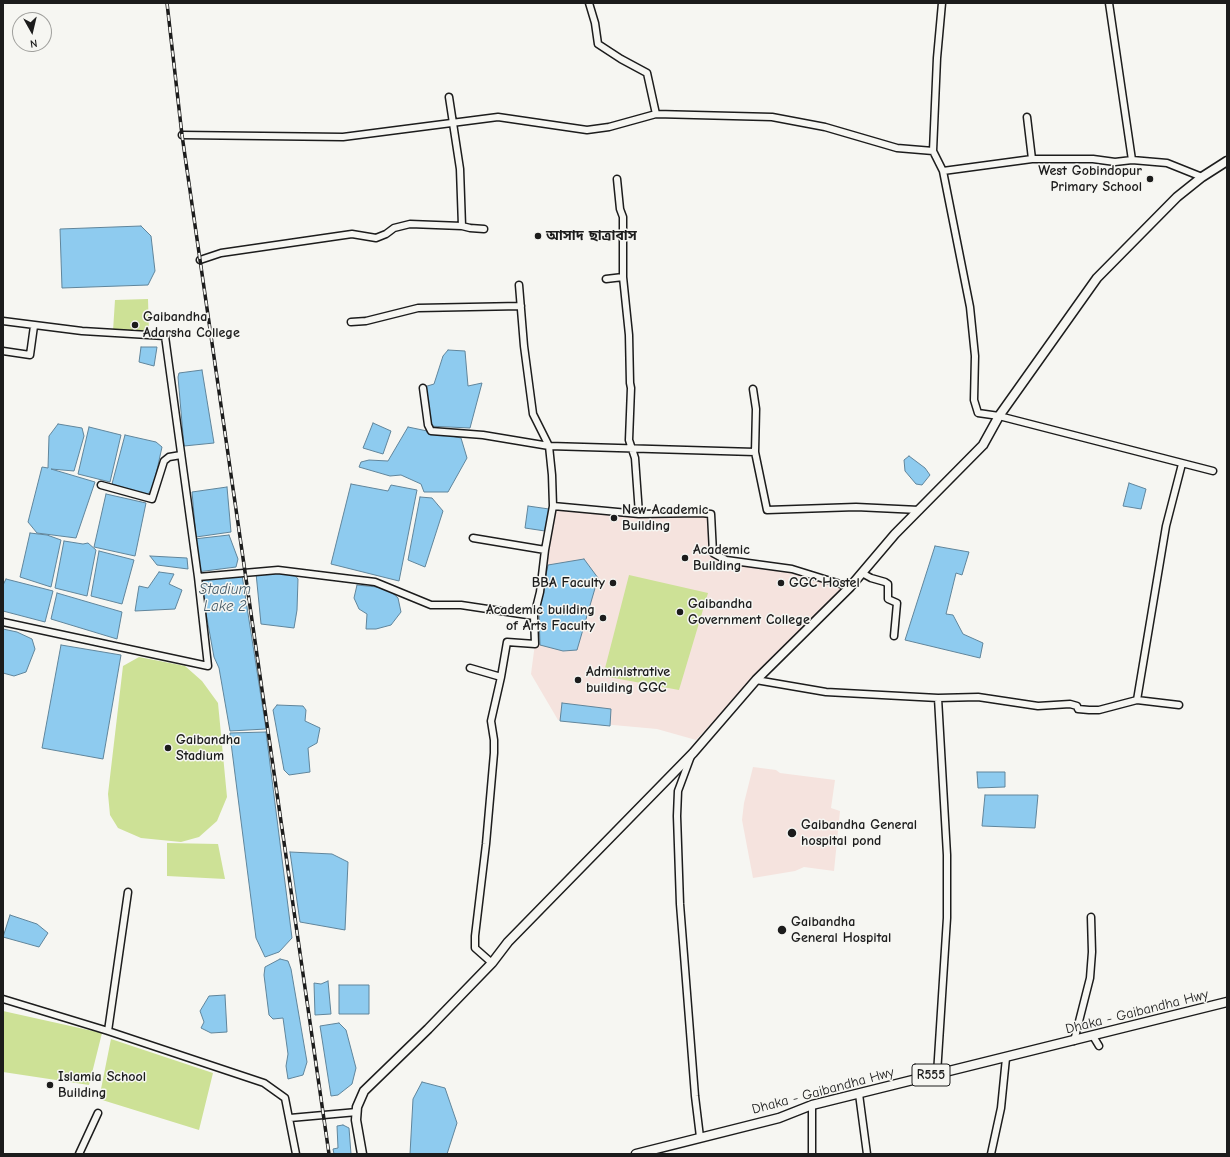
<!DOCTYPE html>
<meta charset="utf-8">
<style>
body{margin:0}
#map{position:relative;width:1230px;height:1157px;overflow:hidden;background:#f6f6f2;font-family:"Comic Neue",sans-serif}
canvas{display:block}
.frame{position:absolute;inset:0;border:4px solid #1c1c1c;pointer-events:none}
.north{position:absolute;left:12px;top:12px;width:40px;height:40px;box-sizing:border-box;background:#f6f6f2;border:1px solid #9f9f9c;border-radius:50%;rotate:172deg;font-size:11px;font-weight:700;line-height:16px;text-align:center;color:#1c1c1c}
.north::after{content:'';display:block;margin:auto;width:14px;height:18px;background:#1c1c1c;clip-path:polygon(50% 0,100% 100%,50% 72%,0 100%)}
</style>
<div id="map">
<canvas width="1230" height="1157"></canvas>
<div class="frame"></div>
<div class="north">N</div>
</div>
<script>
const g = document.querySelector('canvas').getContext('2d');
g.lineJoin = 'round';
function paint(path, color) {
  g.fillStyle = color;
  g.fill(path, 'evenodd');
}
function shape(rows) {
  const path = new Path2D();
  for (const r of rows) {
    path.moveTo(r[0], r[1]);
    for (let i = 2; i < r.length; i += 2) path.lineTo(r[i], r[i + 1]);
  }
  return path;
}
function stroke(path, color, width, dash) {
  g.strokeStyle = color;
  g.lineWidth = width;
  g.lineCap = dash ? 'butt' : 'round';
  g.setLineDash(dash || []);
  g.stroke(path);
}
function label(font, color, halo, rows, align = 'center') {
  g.font = font + ' "Comic Neue","Noto Sans Bengali",sans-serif';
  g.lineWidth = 3;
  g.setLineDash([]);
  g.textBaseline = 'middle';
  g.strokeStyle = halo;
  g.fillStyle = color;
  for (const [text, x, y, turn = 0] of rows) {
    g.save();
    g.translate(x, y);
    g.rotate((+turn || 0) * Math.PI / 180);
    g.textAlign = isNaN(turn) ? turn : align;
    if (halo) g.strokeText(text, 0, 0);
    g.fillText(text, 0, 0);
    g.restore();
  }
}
const built = shape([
 [553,506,638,516,710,515,712,553,844,586,754,677,696,740,657,729,558,720,531,674],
 [753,767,776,770,780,773,835,780,831,808,840,811,834,871,804,867,795,871,753,878,742,820,744,803]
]);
const green = shape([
 [148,299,149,333,113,331,115,300],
 [629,575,708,593,679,690,603,676],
 [139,657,185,666,202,681,218,703,227,797,217,821,199,837,181,842,141,838,118,828,110,815,108,794,123,666],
 [167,843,218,844,225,879,167,876],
 [3,1011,102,1033,89,1085,3,1072],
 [111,1039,213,1073,199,1130,99,1099]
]);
const water = shape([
 [141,226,151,236,155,271,148,285,62,288,60,229,141,226],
 [141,347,157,347,154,366,139,362,141,347],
 [448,350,465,351,468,386,482,383,470,428,428,426,424,387,434,384,443,356,448,350],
 [202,370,214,443,184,446,178,377,179,373,202,370],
 [373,423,391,431,383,454,363,448,373,423],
 [58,424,82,428,84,436,74,471,51,469,95,482,76,538,37,533,28,522,42,467,48,468,49,436,58,424],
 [89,427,121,435,110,482,78,474,89,427],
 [408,427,461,438,467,458,448,492,424,492,421,484,401,475,390,476,359,467,361,462,369,460,388,461,408,427],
 [125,435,156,442,162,447,153,488,147,495,112,484,125,435],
 [909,456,925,468,930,475,922,485,916,484,905,471,904,460,909,456],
 [1129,483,1146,489,1141,509,1123,506,1129,483],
 [351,484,388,491,391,485,417,490,399,581,331,564,351,484],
 [227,487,231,532,196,537,192,492,227,487],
 [106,494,146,503,135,556,94,547,106,494],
 [420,497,432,498,443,511,425,567,408,560,420,497],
 [528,506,549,509,545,531,525,528,528,506],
 [30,533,47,535,61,540,51,587,20,577,30,533],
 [229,535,238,559,236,567,197,572,194,539,229,535],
 [64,541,83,544,88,543,96,550,87,596,55,588,64,541],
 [935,546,969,552,962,575,956,573,946,614,953,615,963,634,983,643,980,658,905,640,935,546],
 [99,551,134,560,122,604,91,596,99,551],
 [150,556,187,558,188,569,157,565,150,556],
 [584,559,598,578,577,650,563,651,540,645,539,613,548,565,584,559],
 [159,572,174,574,169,584,182,590,175,609,135,611,139,586,148,588,159,572],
 [256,573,294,574,298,579,297,610,294,628,261,624,256,573],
 [242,575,266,729,230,731,219,668,214,657,200,580,242,575],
 [6,579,53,591,45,622,3,611,3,585,6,579],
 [357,585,387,588,398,598,401,612,391,625,376,629,366,629,367,614,359,609,354,598,357,585],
 [57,593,122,612,117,639,51,619,57,593],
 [3,629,17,632,32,639,35,649,26,672,14,676,3,673,3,629],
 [61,645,121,655,103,759,42,748,61,645],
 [562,703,611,709,610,726,560,721,562,703],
 [277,705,303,706,306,710,305,721,320,728,317,743,308,748,310,772,289,775,284,770,273,710,277,705],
 [266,732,292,938,279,952,265,957,256,938,230,735,230,733,266,732],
 [977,772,1005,772,1005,787,978,788,977,772],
 [985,795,1038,795,1035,828,982,826,985,795],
 [290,852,332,854,348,862,345,930,300,922,290,852],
 [10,915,37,924,48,933,39,947,3,937,10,915],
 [280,959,288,961,291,969,307,1062,303,1075,288,1079,286,1066,288,1054,283,1018,273,1019,269,1015,264,975,265,967,280,959],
 [328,981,331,1014,315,1015,314,983,321,984,328,981],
 [339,985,369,985,369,1014,339,1014,339,985],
 [225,995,227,1032,211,1033,201,1028,204,1022,200,1011,209,996,225,995],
 [339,1023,346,1030,356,1068,352,1084,338,1095,331,1096,320,1026,339,1023],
 [422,1082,445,1088,457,1123,447,1154,410,1154,413,1099,422,1082],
 [343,1125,349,1128,351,1154,334,1154,333,1149,338,1148,337,1126,343,1125]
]);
const minor = shape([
 [589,3,595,23,598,44,621,59,647,73,656,114],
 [942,3,937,58,933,151,943,171,970,307,975,356,974,400,978,413,999,416,1213,471],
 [1109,3,1132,160],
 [449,97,460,169,462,226],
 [1027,117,1032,159],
 [182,135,343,137,498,117,587,130,609,127,656,114,772,117,825,127,897,148,933,151],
 [943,171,1032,159,1093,159,1115,162,1132,160,1167,163,1202,177],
 [617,179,620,209,623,217,623,277,629,335,630,383,631,388,629,440,635,458,639,514],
 [200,260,221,253,352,234,376,238,386,234,394,228,410,224,462,226,470,228,484,229],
 [606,279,623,277],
 [519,285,524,346,533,414,549,446,755,452],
 [3,321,82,331,165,336,198,577,208,666,3,622],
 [351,322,366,321,418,308,521,306],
 [3,351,30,355,34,326],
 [423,388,428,425,431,431,483,435,549,446,552,475,553,506,545,550,473,538],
 [753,389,756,409,755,452,767,510,856,507,919,510],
 [101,485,152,499,164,461,169,457,181,455],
 [553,506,639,514,701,513,711,514,713,553,726,560,792,569,850,587],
 [862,573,871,578,885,582,888,584,888,599,897,603,894,636],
 [198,577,278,570,375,582,431,605,461,605,534,616],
 [470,668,501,677,491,721,494,740,494,753,486,844,475,936,475,948,492,963],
 [501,677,507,642,535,644,534,616,540,592,545,550],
 [756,680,826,692,938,698,978,697,1038,706,1070,704,1077,706,1078,709,1089,710,1099,710,1137,700,1179,705],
 [1137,700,1166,526,1182,464],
 [691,756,678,791,677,816,680,904,695,1096,700,1137],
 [3,999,108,1031,264,1083,285,1098,296,1154],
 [108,1031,128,892],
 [1093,1036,1099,1046],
 [1074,1041,1090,978,1092,952,1091,917],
 [937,1074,947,918,947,855,938,698],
 [859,1094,867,1154],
 [812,1105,812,1154],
 [290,1118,357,1112],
 [79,1154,98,1113],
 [991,1154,1001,1108,1006,1058]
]);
const major = shape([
 [362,1154,356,1120,357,1107,364,1091,428,1029,492,963,508,942,693,753,756,680,850,587,895,534,983,445,999,416,1097,278,1177,197,1202,177,1227,161],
 [636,1154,779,1118,812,1105,1227,1002]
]);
const rail = shape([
 [167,3,182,135,329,1154]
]);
const markers = [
 [1150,179,4,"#1c1c1c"],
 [538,236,4,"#1c1c1c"],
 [135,325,4,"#1c1c1c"],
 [614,518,4,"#1c1c1c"],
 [685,558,4,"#1c1c1c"],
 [613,583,4,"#1c1c1c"],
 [781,583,4,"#1c1c1c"],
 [680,612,4,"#1c1c1c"],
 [603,618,4,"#1c1c1c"],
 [578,680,4,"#1c1c1c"],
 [168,748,4,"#1c1c1c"],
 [792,833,5,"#1c1c1c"],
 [782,930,5,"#1c1c1c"],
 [50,1085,4,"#1c1c1c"]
];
const shields = [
 [931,1075,38]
];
const shieldNames = [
 ["R555",931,1075]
];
const poiNames = [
 ["West Gobindopur",1142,171,"right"],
 ["Primary School",1142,187,"right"],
 ["আসাদ ছাত্রাবাস",546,236],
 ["Gaibandha",143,317],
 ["Adarsha College",143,333],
 ["New Academic",622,510],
 ["Building",622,526],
 ["Academic",693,550],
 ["Building",693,566],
 ["BBA Faculty",605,583,"right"],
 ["GGC Hostel",789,583],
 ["Gaibandha",688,604],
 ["Government College",688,620],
 ["Academic building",595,610,"right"],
 ["of Arts Faculty",595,626,"right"],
 ["Administrative",586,672],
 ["building GGC",586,688],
 ["Gaibandha",176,740],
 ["Stadium",176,756],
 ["Gaibandha General",801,825],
 ["hospital pond",801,841],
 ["Gaibandha",791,922],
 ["General Hospital",791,938],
 ["Islamia School",58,1077],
 ["Building",58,1093]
];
const streetNames = [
 ["Dhaka - Gaibandha Hwy",1137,1012,-14],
 ["Dhaka - Gaibandha Hwy",823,1091,-15]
];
const waterNames = [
 ["Stadium",225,590],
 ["Lake 2",225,607]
];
paint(built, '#f5e3de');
paint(green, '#cde196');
paint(water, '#8ecbef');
stroke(water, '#60859b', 1);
stroke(minor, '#1c1c1c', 9);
stroke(major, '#1c1c1c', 11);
stroke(minor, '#f6f6f2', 6);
stroke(major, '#f6f6f2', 8);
stroke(rail, '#1c1c1c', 3.5);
stroke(rail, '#f6f6f2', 2, [6]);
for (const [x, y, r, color] of markers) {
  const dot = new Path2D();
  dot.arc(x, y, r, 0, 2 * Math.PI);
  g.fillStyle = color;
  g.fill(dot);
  stroke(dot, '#f6f6f2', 1.5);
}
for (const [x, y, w] of shields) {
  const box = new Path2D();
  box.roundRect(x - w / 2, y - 11, w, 22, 3);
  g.fillStyle = '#f6f6f2';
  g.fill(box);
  stroke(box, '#1c1c1c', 1);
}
label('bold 13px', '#1c1c1c', null, shieldNames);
label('bold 14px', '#1c1c1c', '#f6f6f2', poiNames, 'left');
label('14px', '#1c1c1c', '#f6f6f2', streetNames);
label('italic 15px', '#445966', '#f6f6f2', waterNames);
</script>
